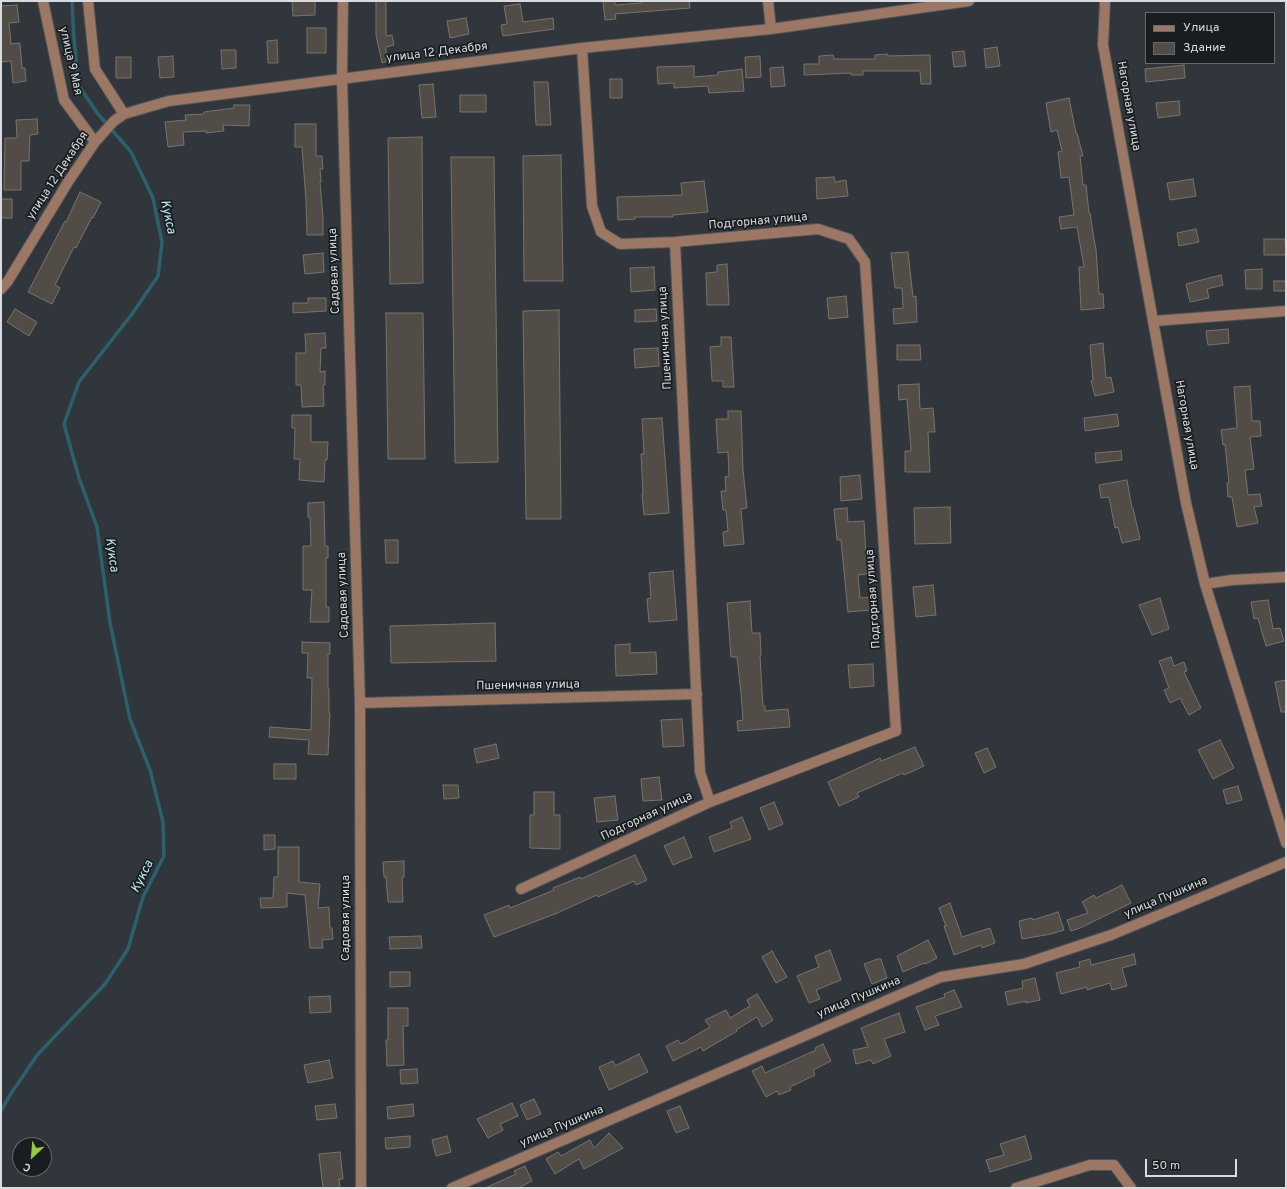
<!DOCTYPE html>
<meta charset="utf-8">
<style>
body{margin:0}
#map{position:relative;width:1287px;height:1189px;overflow:hidden;background:#30363b;font-family:Overpass,sans-serif}
canvas{display:block}
.frame{position:absolute;inset:0;border:2px solid #d8dbdf;pointer-events:none}
.legend{position:absolute;left:1145px;top:12px;width:130px;height:52px;box-sizing:border-box;background:#1a1d1f;border:1px solid #66696c;margin:0;padding:5px 7px;list-style:none;font-size:12px;color:#d8dbdf}
.legend li{display:flex;align-items:center;gap:8px;height:20px}
.legend b{width:20px;border:1px solid #66696c}
.north{position:absolute;left:12px;top:1137px;width:40px;height:40px;box-sizing:border-box;background:#1a1d1f;border:1px solid #66696c;border-radius:50%;rotate:206deg;font-size:11px;font-weight:700;line-height:16px;text-align:center;color:#d8dbdf}
.north::after{content:'';display:block;margin:auto;width:14px;height:18px;background:#95cc3a;clip-path:polygon(50% 0,100% 100%,50% 72%,0 100%)}
.scale{position:absolute;left:1145px;top:1159px;width:92px;height:18px;box-sizing:border-box;border:2px solid #d8dbdf;border-top:0;padding-left:5px;font-size:12px;line-height:14px;white-space:nowrap;color:#d8dbdf;-webkit-text-stroke:3px #1a1d1f;paint-order:stroke}
</style>
<div id="map">
<canvas width="1287" height="1189"></canvas>
<div class="frame"></div>
<ul class="legend">
<li><b style="height:5px;background:#9c7764"></b>Улица</li>
<li><b style="height:11px;background:#514c46"></b>Здание</li>
</ul>
<div class="north">С</div>
<div class="scale">50 m</div>
</div>
<script>
const g = document.querySelector('canvas').getContext('2d');
g.lineJoin = 'round';
function shape(rows) {
  const path = new Path2D();
  for (const r of rows) {
    path.moveTo(r[0], r[1]);
    for (let i = 2; i < r.length; i += 2) path.lineTo(r[i], r[i + 1]);
  }
  return path;
}
function stroke(path, color, width, dash) {
  g.strokeStyle = color;
  g.lineWidth = width;
  g.lineCap = dash ? 'butt' : 'round';
  g.setLineDash(dash || []);
  g.stroke(path);
}
function paint(path, color) {
  g.fillStyle = color;
  g.fill(path, 'evenodd');
}
function label(font, color, halo, rows, align = 'center') {
  g.font = font + ' Overpass,sans-serif';
  g.lineWidth = 3.5;
  g.setLineDash([]);
  g.textBaseline = 'middle';
  g.strokeStyle = halo;
  g.fillStyle = color;
  for (const [text, x, y, turn = 0] of rows) {
    g.save();
    g.translate(x, y);
    g.rotate((+turn || 0) * Math.PI / 180);
    g.textAlign = isNaN(turn) ? turn : align;
    if (halo) g.strokeText(text, 0, 0);
    g.fillText(text, 0, 0);
    g.restore();
  }
}
const stream = shape([
 [1,1111,10,1095,38,1054,105,984,128,949,143,897,164,856,163,822,150,770,130,719,110,623,97,527,79,478,64,424,79,382,132,314,158,276,162,242,153,198,131,152,98,114,79,86,74,39,72,1]
]);
const building = shape([
 [292,1,315,1,315,15,293,16,292,1],
 [376,1,386,1,386,36,392,35,394,45,386,47,386,62,382,63,376,35,376,1],
 [603,1,615,1,615,5,641,3,641,1,689,1,690,8,615,14,616,19,605,20,603,1],
 [520,4,523,22,553,18,554,29,503,36,501,25,507,24,504,6,520,4],
 [17,5,19,22,9,23,11,44,20,43,22,68,25,68,26,81,13,83,11,61,1,62,1,6,17,5],
 [466,18,469,34,450,38,447,21,466,18],
 [307,28,326,28,326,53,307,53,307,28],
 [277,40,278,63,268,63,267,41,277,40],
 [997,47,1000,66,986,68,984,49,997,47],
 [221,50,236,50,236,68,222,69,221,50],
 [964,51,966,66,954,67,952,52,964,51],
 [887,54,887,56,930,55,931,84,921,84,920,71,863,71,863,75,851,75,851,73,804,75,804,64,819,64,819,56,833,55,834,59,875,59,875,55,887,54],
 [173,56,174,77,160,78,158,57,173,56],
 [760,56,761,77,746,78,745,57,760,56],
 [116,57,131,57,131,78,116,78,116,57],
 [1184,65,1185,78,1146,82,1145,69,1184,65],
 [694,66,694,77,718,75,718,72,742,69,744,91,709,93,708,86,674,88,674,83,658,84,657,67,694,66],
 [783,67,785,86,771,87,770,68,783,67],
 [610,79,622,79,622,98,610,98,610,79],
 [534,82,548,82,551,125,536,125,534,82],
 [433,84,436,117,422,118,419,85,433,84],
 [460,95,486,95,486,112,460,112,460,95],
 [1069,98,1076,133,1077,133,1083,156,1080,156,1083,185,1086,185,1089,213,1090,213,1094,239,1096,249,1099,294,1103,294,1104,308,1081,310,1079,267,1084,267,1077,227,1061,229,1059,217,1074,215,1069,177,1061,178,1058,152,1062,151,1057,130,1051,132,1046,103,1069,98],
 [1179,101,1180,115,1158,118,1156,103,1179,101],
 [234,105,250,105,249,126,223,125,224,131,206,133,206,131,183,132,184,145,168,147,165,122,186,120,185,115,204,114,204,112,234,108,234,105],
 [37,119,38,134,30,135,29,161,21,161,21,190,4,190,5,138,17,138,16,120,37,119],
 [295,124,316,124,316,156,322,156,323,169,320,169,321,182,320,182,323,217,323,235,307,235,306,201,302,147,295,147,295,124],
 [422,137,423,283,390,284,388,138,422,137],
 [561,155,563,281,524,281,523,156,561,155],
 [451,157,494,157,498,462,455,463,451,157],
 [834,177,835,182,846,180,848,196,817,199,816,178,834,177],
 [1193,179,1196,196,1170,200,1167,183,1193,179],
 [704,181,708,212,673,215,673,217,635,217,635,219,618,220,617,197,682,195,681,183,704,181],
 [80,192,101,202,93,218,92,217,76,248,74,247,55,285,60,288,52,304,28,292,65,221,66,222,80,192],
 [1,199,12,199,12,218,1,218,1,199],
 [1196,229,1199,242,1179,246,1177,233,1196,229],
 [1264,239,1285,239,1286,255,1264,255,1264,239],
 [908,252,913,297,916,296,917,322,894,324,893,309,903,308,902,288,895,288,891,253,908,252],
 [323,253,324,272,305,274,303,255,323,253],
 [727,264,729,305,707,305,706,273,717,272,717,265,727,264],
 [654,267,655,290,631,292,630,268,654,267],
 [1262,269,1262,289,1246,289,1245,270,1262,269],
 [1221,275,1223,285,1207,289,1209,298,1190,302,1186,284,1221,275],
 [1274,281,1286,281,1286,291,1274,291,1274,281],
 [846,296,848,317,829,319,827,298,846,296],
 [308,298,326,298,326,311,293,313,293,303,308,303,308,298],
 [15,309,37,322,29,336,7,322,15,309],
 [656,309,657,321,635,322,635,310,656,309],
 [559,310,561,519,526,519,523,311,559,310],
 [386,313,423,313,425,459,388,459,386,313],
 [1228,329,1229,343,1208,345,1206,331,1228,329],
 [325,333,326,348,321,348,320,372,325,371,325,385,323,385,324,406,302,407,301,385,296,385,296,353,306,353,305,334,325,333],
 [721,337,731,337,734,387,723,387,723,381,712,381,710,347,721,346,721,337],
 [1103,343,1106,378,1111,377,1114,392,1095,396,1091,381,1093,380,1090,345,1103,343],
 [897,345,920,345,921,360,897,360,897,345],
 [658,348,659,366,635,368,634,349,658,348],
 [919,384,920,409,933,408,935,432,928,432,930,472,905,472,905,451,911,451,907,399,899,400,898,385,919,384],
 [1250,386,1252,421,1260,421,1261,436,1250,437,1254,469,1245,470,1248,495,1260,494,1262,506,1254,507,1258,523,1237,527,1232,497,1228,497,1227,483,1229,483,1225,444,1223,445,1221,430,1237,428,1234,387,1250,386],
 [728,411,741,411,743,470,747,508,741,509,744,544,724,546,723,532,728,531,726,510,723,510,721,491,726,491,725,477,729,476,728,452,718,453,716,419,728,419,728,411],
 [1117,414,1119,426,1085,431,1084,418,1117,414],
 [292,415,311,415,311,442,328,442,327,460,325,460,324,482,299,480,300,459,294,459,295,428,292,428,292,415],
 [662,418,669,513,644,515,642,494,643,494,641,454,644,454,642,419,662,418],
 [1121,451,1122,460,1096,463,1095,453,1121,451],
 [860,475,862,499,841,501,840,477,860,475],
 [1127,480,1132,508,1133,508,1140,539,1122,543,1118,527,1115,528,1109,497,1101,498,1099,485,1127,480],
 [324,502,325,546,328,546,328,558,326,558,326,607,329,607,329,622,310,622,312,590,303,590,303,546,311,546,310,517,308,517,308,503,324,502],
 [950,507,951,543,915,544,914,508,950,507],
 [847,508,848,522,864,521,867,574,858,575,860,598,870,597,871,610,848,612,841,540,837,540,834,509,847,508],
 [385,540,398,540,398,563,386,563,385,540],
 [673,571,677,620,649,622,647,599,651,598,649,573,673,571],
 [933,585,936,615,916,617,913,587,933,585],
 [1160,598,1169,629,1152,635,1139,605,1160,598],
 [1268,600,1273,629,1280,628,1284,641,1266,646,1258,618,1254,619,1251,602,1268,600],
 [750,601,752,633,760,633,761,656,760,656,763,706,765,706,765,711,788,709,790,727,738,731,737,721,743,720,741,693,737,657,731,657,727,603,750,601],
 [495,623,496,661,391,663,390,626,495,623],
 [302,642,330,643,330,654,328,654,328,689,329,689,329,713,330,713,328,755,308,754,309,740,269,737,270,727,311,730,312,678,307,678,308,653,302,653,302,642],
 [630,644,630,653,656,652,657,674,616,676,615,645,630,644],
 [1171,657,1174,666,1184,662,1187,671,1184,672,1201,708,1189,715,1180,698,1170,703,1164,690,1169,688,1159,661,1171,657],
 [873,664,874,686,850,688,848,665,873,664],
 [1286,680,1286,712,1281,712,1275,682,1286,680],
 [682,719,684,746,663,747,661,720,682,719],
 [1220,740,1234,768,1213,779,1198,750,1220,740],
 [496,744,499,758,477,763,474,749,496,744],
 [915,747,924,766,904,775,903,773,857,793,859,797,839,806,828,782,880,758,881,761,915,747],
 [987,748,996,767,984,773,975,753,987,748],
 [274,764,296,764,296,779,274,779,274,764],
 [659,777,662,800,643,801,641,779,659,777],
 [443,785,458,785,459,798,444,799,443,785],
 [1238,786,1242,800,1227,804,1223,790,1238,786],
 [534,792,554,792,554,815,560,815,560,849,530,848,530,815,534,815,534,792],
 [615,796,618,820,597,822,594,798,615,796],
 [774,802,783,824,769,830,760,808,774,802],
 [742,817,751,839,714,852,709,837,732,828,730,822,742,817],
 [264,835,275,835,275,849,264,850,264,835],
 [684,837,692,857,673,865,664,846,684,837],
 [278,847,299,847,299,882,320,884,318,908,329,907,330,928,332,928,333,939,322,940,323,948,310,948,305,895,287,893,287,907,261,908,260,898,273,898,274,877,278,877,278,847],
 [635,855,647,880,636,885,634,881,598,897,597,895,555,914,494,937,484,915,509,905,510,908,554,890,553,888,580,877,581,879,635,855],
 [404,861,404,877,402,877,403,902,388,902,386,877,384,877,383,862,404,861],
 [1122,885,1131,903,1080,928,1071,931,1067,920,1088,913,1082,902,1094,895,1096,898,1122,885],
 [950,903,962,937,990,928,995,943,982,948,981,945,954,955,944,926,946,926,939,908,950,903],
 [1058,912,1064,930,1051,934,1022,939,1019,921,1032,918,1033,920,1058,912],
 [421,936,422,948,390,949,389,937,421,936],
 [928,940,937,958,925,964,924,963,903,972,897,956,928,940],
 [830,950,841,980,816,990,820,999,809,1003,797,976,819,967,815,956,830,950],
 [772,951,787,977,776,983,762,957,772,951],
 [1134,954,1136,964,1122,968,1127,986,1112,990,1110,983,1087,990,1087,987,1061,994,1056,973,1080,967,1079,962,1090,959,1091,965,1134,954],
 [878,959,881,959,887,978,872,984,864,964,878,959],
 [390,972,410,972,410,986,390,987,390,972],
 [1035,978,1040,1000,1026,1003,1026,1001,1008,1005,1005,992,1023,988,1022,981,1035,978],
 [954,990,962,1007,935,1016,939,1025,925,1030,916,1007,945,997,944,994,954,990],
 [757,994,773,1020,762,1027,757,1017,736,1030,737,1031,703,1051,701,1047,673,1061,666,1046,678,1040,681,1044,710,1027,705,1020,726,1010,730,1018,750,1006,747,1000,757,994],
 [330,996,331,1012,310,1013,309,997,330,996],
 [388,1008,408,1008,408,1026,403,1026,404,1065,387,1066,386,1040,388,1040,388,1008],
 [899,1013,905,1032,884,1039,891,1056,873,1064,871,1060,856,1064,853,1050,868,1047,861,1028,899,1013],
 [823,1044,831,1061,813,1070,815,1075,790,1087,791,1090,779,1095,777,1091,766,1097,752,1071,762,1066,765,1073,816,1050,815,1048,823,1044],
 [639,1054,648,1072,609,1090,599,1067,613,1061,615,1066,639,1054],
 [329,1060,333,1078,308,1083,304,1065,329,1060],
 [417,1069,418,1083,401,1084,400,1070,417,1069],
 [534,1099,541,1114,527,1120,520,1105,534,1099],
 [512,1103,518,1116,500,1124,503,1130,488,1138,477,1119,512,1103],
 [335,1104,337,1118,317,1120,315,1106,335,1104],
 [413,1104,414,1116,388,1119,387,1107,413,1104],
 [680,1106,689,1128,676,1133,667,1111,680,1106],
 [609,1133,623,1148,584,1169,579,1159,555,1174,546,1159,558,1152,561,1156,590,1140,594,1148,609,1133],
 [410,1136,410,1147,386,1149,385,1138,410,1136],
 [447,1136,451,1152,436,1156,432,1140,447,1136],
 [1025,1136,1032,1159,990,1172,986,1160,1004,1155,1000,1144,1025,1136],
 [340,1152,343,1179,339,1179,340,1188,323,1188,319,1154,340,1152],
 [525,1166,532,1181,518,1188,485,1188,516,1174,514,1171,525,1166]
]);
const minor = shape([
 [43,1,64,100,95,142],
 [88,1,95,69,124,114],
 [343,1,342,78,360,703,361,1188],
 [768,1,771,29],
 [1105,1,1103,45,1186,503,1205,584,1286,843],
 [582,48,592,206,601,232,620,244,675,242,700,772,710,802],
 [1,289,8,281,68,182,95,142,114,121,124,114,169,101,582,48,771,29,969,1],
 [1154,321,1286,311],
 [1205,584,1232,580,1286,577],
 [360,703,697,694],
 [521,889,710,802,896,731,865,262,849,239,818,229,675,242],
 [452,1188,941,977,1024,964,1111,935,1286,862],
 [1016,1188,1090,1165,1114,1165,1131,1188]
]);
const streetNames = [
 ["улица 12 Декабря",437,53,-7],
 ["улица 9 Мая",70,61,77],
 ["Нагорная улица",1128,106,80],
 ["улица 12 Декабря",58,176,-57],
 ["Подгорная улица",758,222,-5],
 ["Садовая улица",335,271,-92],
 ["Пшеничная улица",666,338,-93],
 ["Нагорная улица",1186,425,80],
 ["Садовая улица",344,595,-92],
 ["Подгорная улица",874,599,-94],
 ["Пшеничная улица",528,686,-1],
 ["Подгорная улица",647,817,-25],
 ["улица Пушкина",1166,898,-23],
 ["Садовая улица",347,918,-90],
 ["улица Пушкина",859,998,-23],
 ["улица Пушкина",562,1127,-23]
];
const waterNames = [
 ["Кукса",167,217,78],
 ["Кукса",111,555,82],
 ["Кукса",143,877,-64]
];
stroke(stream, '#2b616d', 3.5);
paint(building, '#514c46');
stroke(building, '#79736d', 1);
stroke(minor, '#4e5459', 12);
stroke(minor, '#9c7764', 10);
label('12px', '#d8dbdf', '#1a1d1f', streetNames);
label('italic 13px', '#bceefa', '#1a1d1f', waterNames);
</script>
